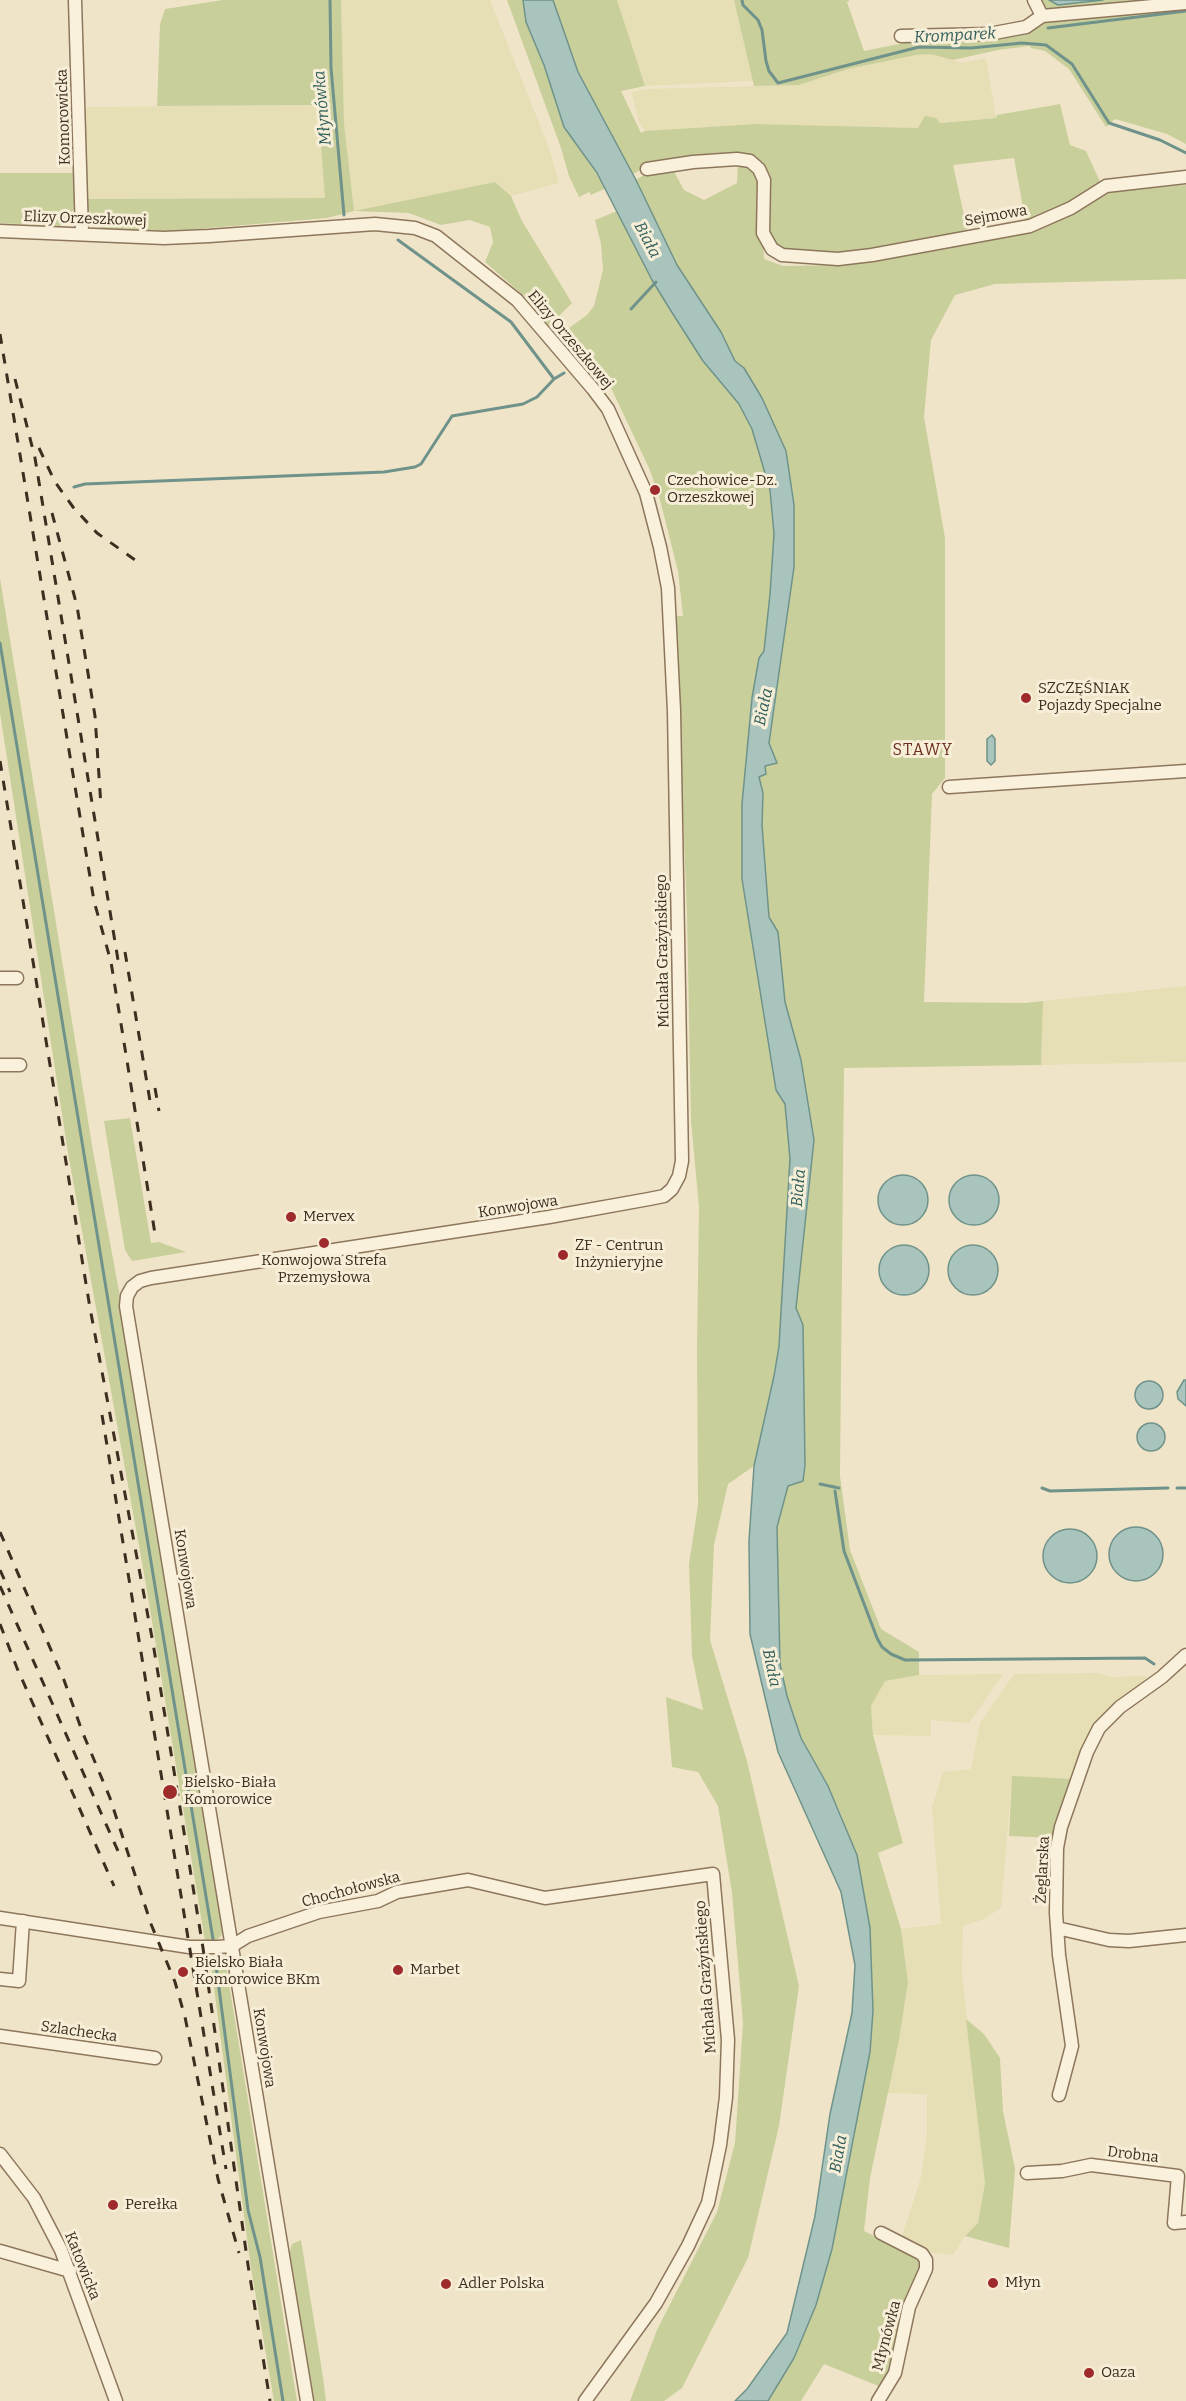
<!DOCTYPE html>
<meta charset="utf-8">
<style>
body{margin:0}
canvas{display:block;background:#f0e4c8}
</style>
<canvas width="1186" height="2401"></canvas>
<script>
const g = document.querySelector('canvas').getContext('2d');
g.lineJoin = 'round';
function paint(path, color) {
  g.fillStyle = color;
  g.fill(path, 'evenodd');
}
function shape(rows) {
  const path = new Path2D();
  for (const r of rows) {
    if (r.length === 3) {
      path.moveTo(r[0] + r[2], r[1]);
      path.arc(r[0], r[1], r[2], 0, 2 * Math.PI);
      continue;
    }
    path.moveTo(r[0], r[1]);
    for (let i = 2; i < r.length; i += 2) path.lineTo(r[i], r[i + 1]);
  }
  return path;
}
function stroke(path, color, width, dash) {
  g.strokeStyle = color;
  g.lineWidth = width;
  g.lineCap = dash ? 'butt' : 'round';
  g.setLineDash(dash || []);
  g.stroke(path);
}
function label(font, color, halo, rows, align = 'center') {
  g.font = font + ' Bitter,serif';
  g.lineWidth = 6;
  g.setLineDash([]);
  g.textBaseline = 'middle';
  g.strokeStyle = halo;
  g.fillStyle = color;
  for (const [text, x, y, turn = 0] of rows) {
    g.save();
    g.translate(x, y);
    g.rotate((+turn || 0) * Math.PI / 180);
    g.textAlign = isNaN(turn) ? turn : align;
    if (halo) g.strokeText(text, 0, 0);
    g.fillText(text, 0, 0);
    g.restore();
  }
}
const farmland = shape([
 [341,0,490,0,549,148,559,183,511,196,495,182,354,211,344,123],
 [617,0,734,0,753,81,645,86],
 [930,54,962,63,986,58,996,118,940,123,918,128,755,124,645,131,639,122,631,92,645,89,799,85,848,69,916,55],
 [318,105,326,198,87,199,85,107],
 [1186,986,1186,1062,1041,1065,1043,1001],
 [1099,1673,1112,1677,1146,1676,1147,1681,1097,1721,1080,1750,1072,1779,1012,1777,1001,1908,984,1919,963,1926,962,1973,985,2183,978,2223,965,2236,953,2255,927,2252,901,2239,921,2177,927,2133,927,2094,887,2093,899,2040,908,1982,901,1929,941,1924,932,1807,943,1772,971,1769,980,1723,1014,1674],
 [1003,1674,969,1723,931,1720,931,1736,873,1735,871,1706,885,1681,919,1675]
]);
const green = shape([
 [223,0,341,0,344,123,354,211,495,182,511,196,522,221,572,303,548,327,524,296,485,262,493,242,490,227,470,220,441,225,409,213,354,211,327,218,161,232,101,228,87,216,87,199,325,198,318,105,157,106,160,24,165,9],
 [507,0,523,0,526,22,544,65,564,127,606,188,591,195,589,192,579,197,569,176,561,148],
 [553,0,617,0,645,86,621,91,641,133,645,131,755,124,918,128,925,116,936,118,940,123,964,121,996,118,997,115,1060,104,1070,145,1086,151,1102,186,1026,224,1014,158,953,165,968,233,846,256,787,254,769,241,759,162,646,167,633,174,578,72],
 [734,0,850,0,847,2,864,51,933,37,1023,32,1047,22,1186,8,1186,144,1167,134,1115,119,1106,127,1069,69,1045,51,1031,48,1030,46,998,50,953,60,930,54,916,55,848,69,799,85,754,86],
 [1038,0,1049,0,1058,5,1103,0,1186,0,1049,10],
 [738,163,749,163,761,181,764,259,783,266,841,265,1046,227,1112,191,1186,185,1186,279,995,284,955,295,931,340,924,417,945,538,945,778,932,794,924,1002,1025,1003,1043,1001,1041,1065,844,1068,840,1476,850,1550,881,1629,919,1652,919,1675,885,1681,871,1706,873,1735,903,1843,878,1853,901,1929,908,1982,899,2040,870,2178,864,2231,918,2257,921,2266,891,2371,881,2387,824,2364,801,2401,768,2401,794,2358,816,2305,832,2249,870,2052,843,1819,828,1786,801,1738,787,1696,780,1664,777,1527,788,1485,805,1465,803,1325,796,1308,814,1140,801,1060,785,1002,778,932,769,917,762,825,763,793,758,777,765,766,777,763,769,743,794,567,744,368,735,361,721,332,677,265,636,180,649,172,672,168,684,190,704,200,737,183],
 [0,173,75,173,74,209,60,226,0,223],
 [617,211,652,280,671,311,703,361,739,404,752,429,770,490,774,534,770,594,764,651,759,658,752,698,742,804,742,879,776,1090,785,1104,790,1159,779,1346,774,1376,754,1466,728,1484,714,1545,710,1640,747,1761,799,1986,779,2126,748,2258,682,2388,664,2401,630,2401,657,2330,717,2212,735,2143,743,2023,732,1893,718,1806,698,1772,672,1767,666,1697,703,1710,692,1656,689,1564,698,1505,697,1349,699,1207,691,1121,687,914,675,616,683,616,678,571,659,496,649,468,612,390,562,333,587,315,594,306,603,270,601,244,595,220],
 [0,578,93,1151,122,1307,224,1927,221,1936,216,1940,205,1941,146,1585,68,1153,0,713],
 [130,1118,151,1243,159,1242,186,1252,132,1261,125,1250,104,1121],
 [1012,1776,1072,1779,1053,1838,1009,1836],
 [210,1958,225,1959,297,2401,274,2401,251,2268],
 [966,2019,984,2034,1000,2058,1003,2111,1015,2169,1009,2248,965,2236,978,2223,985,2183],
 [301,2240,323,2377,326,2401,312,2401,288,2258,292,2244]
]);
const water = shape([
 [523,0,553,0,578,72,636,180,677,265,721,332,735,361,744,368,762,398,786,451,794,505,794,567,769,743,777,763,765,766,766,774,759,777,763,793,762,825,769,917,778,932,785,1002,801,1060,814,1140,796,1308,803,1325,805,1465,803,1481,788,1486,777,1527,780,1664,787,1696,801,1738,828,1786,857,1855,870,1928,873,2011,870,2052,832,2249,816,2305,794,2358,768,2401,735,2401,747,2389,787,2333,815,2216,830,2114,852,2013,855,1965,841,1892,778,1752,750,1634,749,1541,754,1466,774,1376,779,1346,790,1159,785,1104,776,1090,742,879,742,804,752,698,759,658,764,651,770,594,774,534,770,490,752,429,739,404,703,361,671,311,652,280,597,173,564,127,544,65,526,22,523,0],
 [1049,0,1103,0,1058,5,1049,0],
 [992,735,995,739,995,761,991,765,987,761,987,739,992,735],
 [903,1200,25],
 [974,1200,25],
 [904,1270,25],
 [973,1270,25],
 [1184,1380,1186,1380,1186,1406,1178,1399,1177,1392,1184,1380],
 [1149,1395,14],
 [1151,1437,14],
 [1136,1554,27],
 [1070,1556,27]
]);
const stream = shape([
 [330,0,331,68,344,215],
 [742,0,743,5,758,20,762,30,766,61,769,71,778,83,919,47,971,48,1022,43,1046,45,1072,64,1109,123,1160,140,1186,153],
 [1048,28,1186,11],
 [398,240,511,322,554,379],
 [631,309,656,282],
 [74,487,85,484,384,472,415,467,421,464,452,416,523,404,537,397,554,379,564,373],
 [0,643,213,1939],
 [820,1484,839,1488],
 [1042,1488,1050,1491,1168,1488],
 [1177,1488,1186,1488],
 [835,1491,844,1551,877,1638,882,1647,891,1654,905,1660,1145,1658,1154,1664],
 [215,1958,248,2210,260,2257,283,2401]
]);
const minor = shape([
 [75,0,82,234],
 [1034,0,1042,16,1186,3],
 [901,36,989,34,1026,27,1042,16],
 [647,169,693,162,737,159,750,161,759,169,764,180,763,233,772,249,782,255,838,259,872,255,1030,226,1071,208,1106,186,1186,177],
 [0,231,164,238,209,236,375,224,415,228,436,236,517,300,593,389,608,409,646,493,660,547,668,588,674,711,682,1161,679,1176,672,1189,664,1196,649,1199,549,1217,151,1278,140,1281,132,1287,127,1296,126,1306,307,2401],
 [949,787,1186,771],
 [0,978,17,978],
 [0,1065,20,1065],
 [0,1918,189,1947,217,1947,232,1946,248,1936,319,1912,378,1901,397,1892,468,1880,545,1898,713,1874,728,2040,726,2097,720,2145,708,2203,688,2246,656,2303,585,2401],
 [1057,1928,1109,1940,1129,1941,1186,1935],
 [0,1979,19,1981,23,1921],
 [0,2036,155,2058],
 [1059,2095,1072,2046,1059,1955,1056,1913,1057,1848,1061,1827,1087,1752,1099,1728,1120,1707,1162,1677,1186,1655],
 [0,2154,34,2198,61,2250,116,2401],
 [1027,2173,1062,2171,1091,2165,1178,2176,1174,2223,1186,2222],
 [0,2251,70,2271],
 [878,2401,895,2373,909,2307,926,2269,926,2260,922,2254,881,2233]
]);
const rail = shape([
 [0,334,94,901,111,962,156,1240],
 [15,379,35,458,119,966],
 [39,448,55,482,73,507,97,533,138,562],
 [52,513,77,606,95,716,101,806],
 [0,761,90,1308,153,1643,203,1948,248,2265,270,2401],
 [125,952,150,1101],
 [155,1088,159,1111],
 [102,1415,226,2169],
 [0,1532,64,1680,82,1731,110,1798,151,1924,175,1982,185,2017,218,2179,239,2253],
 [0,1570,10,1592],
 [0,1586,122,1860],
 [0,1624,17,1668,114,1886]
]);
const markers = [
 [655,490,6,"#9e2a2b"],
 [1026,698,6,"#9e2a2b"],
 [291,1217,6,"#9e2a2b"],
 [324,1243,6,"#9e2a2b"],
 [563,1255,6,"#9e2a2b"],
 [170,1792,8,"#9e2a2b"],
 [398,1970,6,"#9e2a2b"],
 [183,1972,6,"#9e2a2b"],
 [113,2205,6,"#9e2a2b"],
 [993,2283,6,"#9e2a2b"],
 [446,2284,6,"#9e2a2b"],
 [1089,2373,6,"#9e2a2b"]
];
const streetNames = [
 ["Komorowicka",64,117,-92],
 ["Sejmowa",996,216,-10],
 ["Elizy Orzeszkowej",85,219,2],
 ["Elizy Orzeszkowej",570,340,50],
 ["Michała Grażyńskiego",663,951,-91],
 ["Konwojowa",518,1207,-9],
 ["Konwojowa",185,1569,81],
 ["Żeglarska",1043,1870,-87],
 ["Chochołowska",351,1890,-15],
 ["Michała Grażyńskiego",706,1977,-94],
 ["Szlachecka",79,2032,8],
 ["Konwojowa",264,2048,81],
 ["Drobna",1133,2155,7],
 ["Katowicka",82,2266,68],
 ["Młynówka",887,2336,-75]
];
const poiNames = [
 ["Czechowice-Dz.",667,481],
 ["Orzeszkowej",667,498],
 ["SZCZĘŚNIAK",1038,689],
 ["Pojazdy Specjalne",1038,706],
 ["Mervex",303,1217],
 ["ZF - Centrun",575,1246],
 ["Inżynieryjne",575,1263],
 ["Konwojowa Strefa",324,1261,"center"],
 ["Przemysłowa",324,1278,"center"],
 ["Bielsko-Biała",184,1783],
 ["Komorowice",184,1800],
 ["Bielsko Biała",195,1963],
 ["Komorowice BKm",195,1980],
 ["Marbet",410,1970],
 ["Perełka",125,2205],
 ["Młyn",1005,2283],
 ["Adler Polska",458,2284],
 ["Oaza",1101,2373]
];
const waterNames = [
 ["Kromparek",955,36,-3],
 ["Młynówka",323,108,-95],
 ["Biała",647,240,62],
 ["Biała",764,707,-78],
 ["Biała",799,1188,-85],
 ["Biała",771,1668,78],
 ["Biała",839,2154,-80]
];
const neighbourhoodNames = [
 ["STAWY",923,751]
];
paint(farmland, '#e6deb5');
paint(green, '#c9cf9b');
paint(water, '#a9c4bc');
stroke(water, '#6f938a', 1.5);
stroke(stream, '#6f938a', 3);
stroke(minor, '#8d765c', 15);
stroke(minor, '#faf1dc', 12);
stroke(rail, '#3d2e20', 3, [10, 10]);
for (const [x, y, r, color] of markers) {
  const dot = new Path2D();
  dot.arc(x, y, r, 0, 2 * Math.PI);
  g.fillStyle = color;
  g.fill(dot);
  stroke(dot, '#f7eed8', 2);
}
label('15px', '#3d2e20', '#f7eed8', streetNames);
label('15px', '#3d2e20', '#f7eed8', poiNames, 'left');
label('italic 16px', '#2f5d5a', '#f7eed8', waterNames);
g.letterSpacing = '1.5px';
label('16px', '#6b2e1e', '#f7eed8', neighbourhoodNames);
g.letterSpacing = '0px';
</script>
